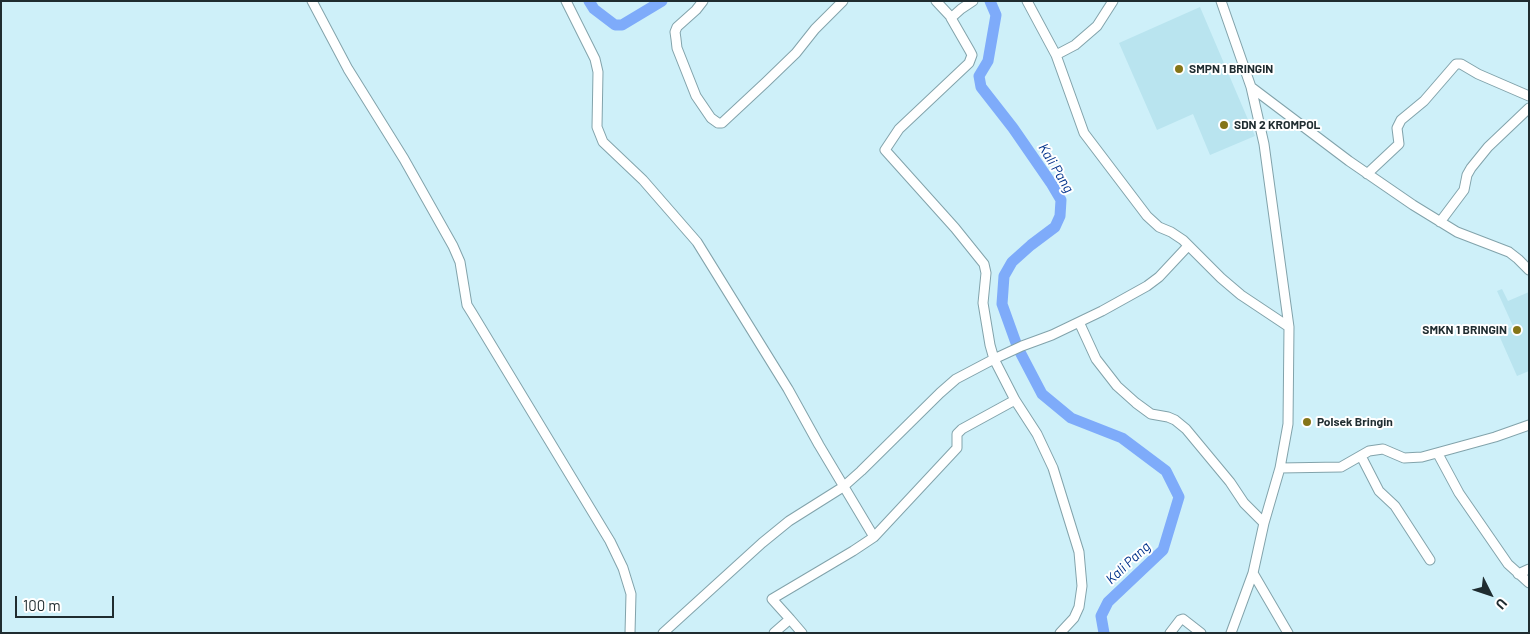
<!DOCTYPE html>
<style>
body{margin:0}
#map{position:relative;width:1530px;height:634px;overflow:hidden;background:#cef0f9;font-family:Barlow,sans-serif}
canvas{display:block}
.frame{position:absolute;inset:0;border:2px solid #1f2c30;pointer-events:none}
.north{position:absolute;left:1465px;top:569px;width:50px;height:50px;-webkit-text-stroke:4px #fff;paint-order:stroke;rotate:131deg;font-size:14px;font-weight:700;line-height:20px;text-align:center;color:#1f2c30}
.north::after{content:'';display:block;margin:auto;width:18px;height:22px;background:#1f2c30;clip-path:polygon(50% 0,100% 100%,50% 72%,0 100%)}
.scale{position:absolute;left:15px;top:596px;width:99px;height:22px;box-sizing:border-box;border:2px solid #1f2c30;border-top:0;padding-left:6px;font-size:15px;line-height:18px;white-space:nowrap;color:#1f2c30;-webkit-text-stroke:4px #fff;paint-order:stroke}
</style>
<div id="map">
<canvas width="1530" height="634"></canvas>
<div class="frame"></div>
<div class="north">U</div>
<div class="scale">100 m</div>
</div>
<script>
const g = document.querySelector('canvas').getContext('2d');
g.lineJoin = 'round';
function paint(path, color) {
  g.fillStyle = color;
  g.fill(path, 'evenodd');
}
function shape(rows) {
  const path = new Path2D();
  for (const r of rows) {
    path.moveTo(r[0], r[1]);
    for (let i = 2; i < r.length; i += 2) path.lineTo(r[i], r[i + 1]);
  }
  return path;
}
function stroke(path, color, width, dash) {
  g.strokeStyle = color;
  g.lineWidth = width;
  g.lineCap = dash ? 'butt' : 'round';
  g.setLineDash(dash || []);
  g.stroke(path);
}
function label(font, color, halo, rows, align = 'center') {
  g.font = font + ' Barlow,sans-serif';
  g.lineWidth = 4;
  g.setLineDash([]);
  g.textBaseline = 'middle';
  g.strokeStyle = halo;
  g.fillStyle = color;
  for (const [text, x, y, turn = 0] of rows) {
    g.save();
    g.translate(x, y);
    g.rotate((+turn || 0) * Math.PI / 180);
    g.textAlign = isNaN(turn) ? turn : align;
    if (halo) g.strokeText(text, 0, 0);
    g.fillText(text, 0, 0);
    g.restore();
  }
}
const built = shape([
 [1200,7,1255,136,1210,155,1193,114,1157,130,1119,43],
 [1502,289,1508,301,1529,292,1529,371,1517,376,1498,333,1513,326,1497,291]
]);
const river = shape([
 [589,1,594,9,615,25,622,25,662,1],
 [990,1,996,15,988,61,979,76,981,87,1013,128,1051,183,1061,200,1060,216,1055,227,1031,245,1012,262,1004,276,1002,304,1016,343],
 [1020,352,1042,394,1071,418,1122,438,1166,471,1179,497,1163,550,1108,602,1101,616,1104,633]
]);
const minor = shape([
 [312,1,348,69,404,159,453,246,460,262,467,305,472,313,610,541,623,568,631,594,630,633],
 [566,1,595,59,598,72,597,127,603,142,643,180,697,242,788,389,819,445,874,537],
 [703,1,696,10,677,27,675,32,676,39,677,48,696,96,711,118,718,123,722,123,766,82,796,53,815,29,843,1],
 [936,1,951,17],
 [973,1,961,9,951,18,970,51,972,55,969,63,899,129,885,150,955,228,984,264,986,273,983,303,990,345,994,359,1015,400,1037,434,1053,468,1079,552,1082,586,1079,607,1074,618,1060,633],
 [1027,1,1056,55,1084,133,1147,216,1159,227,1171,232,1183,240,1221,278,1241,295,1289,327],
 [1221,1,1251,87,1264,144,1289,327,1288,424,1280,468,1264,523,1253,573,1231,633],
 [1056,55,1075,45,1097,26,1113,1],
 [1251,87,1349,161,1413,205,1457,232,1509,252,1518,259,1529,270],
 [1367,174,1399,144,1397,128,1401,120,1424,101,1456,64,1461,64,1478,74,1529,96],
 [1440,222,1464,190,1467,175,1471,168,1488,147,1529,108],
 [1079,322,1096,359,1117,386,1136,403,1151,414,1168,417,1175,420,1186,429,1230,482,1244,503,1264,523],
 [1438,454,1459,493,1508,564,1529,583],
 [1361,456,1379,491,1395,506,1430,560],
 [1280,468,1341,467,1369,451,1383,449,1404,458,1422,457,1495,437,1529,425],
 [1253,573,1288,633],
 [1518,574,1529,569],
 [790,619,772,599,853,551,874,537,957,448,957,434,962,429,1015,400],
 [663,633,762,543,789,521,843,487,861,471,940,393,956,379,994,359,1022,346,1052,335,1102,311,1147,286,1159,277,1188,246],
 [774,633,790,619,802,633],
 [1170,633,1180,620,1183,619,1201,633]
]);
const markers = [
 [1179,69,5,"#857518"],
 [1224,125,5,"#857518"],
 [1517,330,5,"#857518"],
 [1307,422,5,"#857518"]
];
const poiNames = [
 ["SMPN 1 BRINGIN",1189,69],
 ["SDN 2 KROMPOL",1234,125],
 ["SMKN 1 BRINGIN",1507,330,"right"],
 ["Polsek Bringin",1317,422]
];
const waterNames = [
 ["Kali Pang",1056,168,59],
 ["Kali Pang",1128,563,-43]
];
paint(built, '#b9e4ef');
stroke(river, '#7eabfa', 11);
stroke(minor, '#82a3ab', 11);
stroke(minor, '#fff', 9);
for (const [x, y, r, color] of markers) {
  const dot = new Path2D();
  dot.arc(x, y, r, 0, 2 * Math.PI);
  g.fillStyle = color;
  g.fill(dot);
  stroke(dot, '#fff', 2);
}
label('bold 12px', '#1f2c30', '#fff', poiNames, 'left');
label('italic 14px', '#02338b', '#fff', waterNames);
</script>
